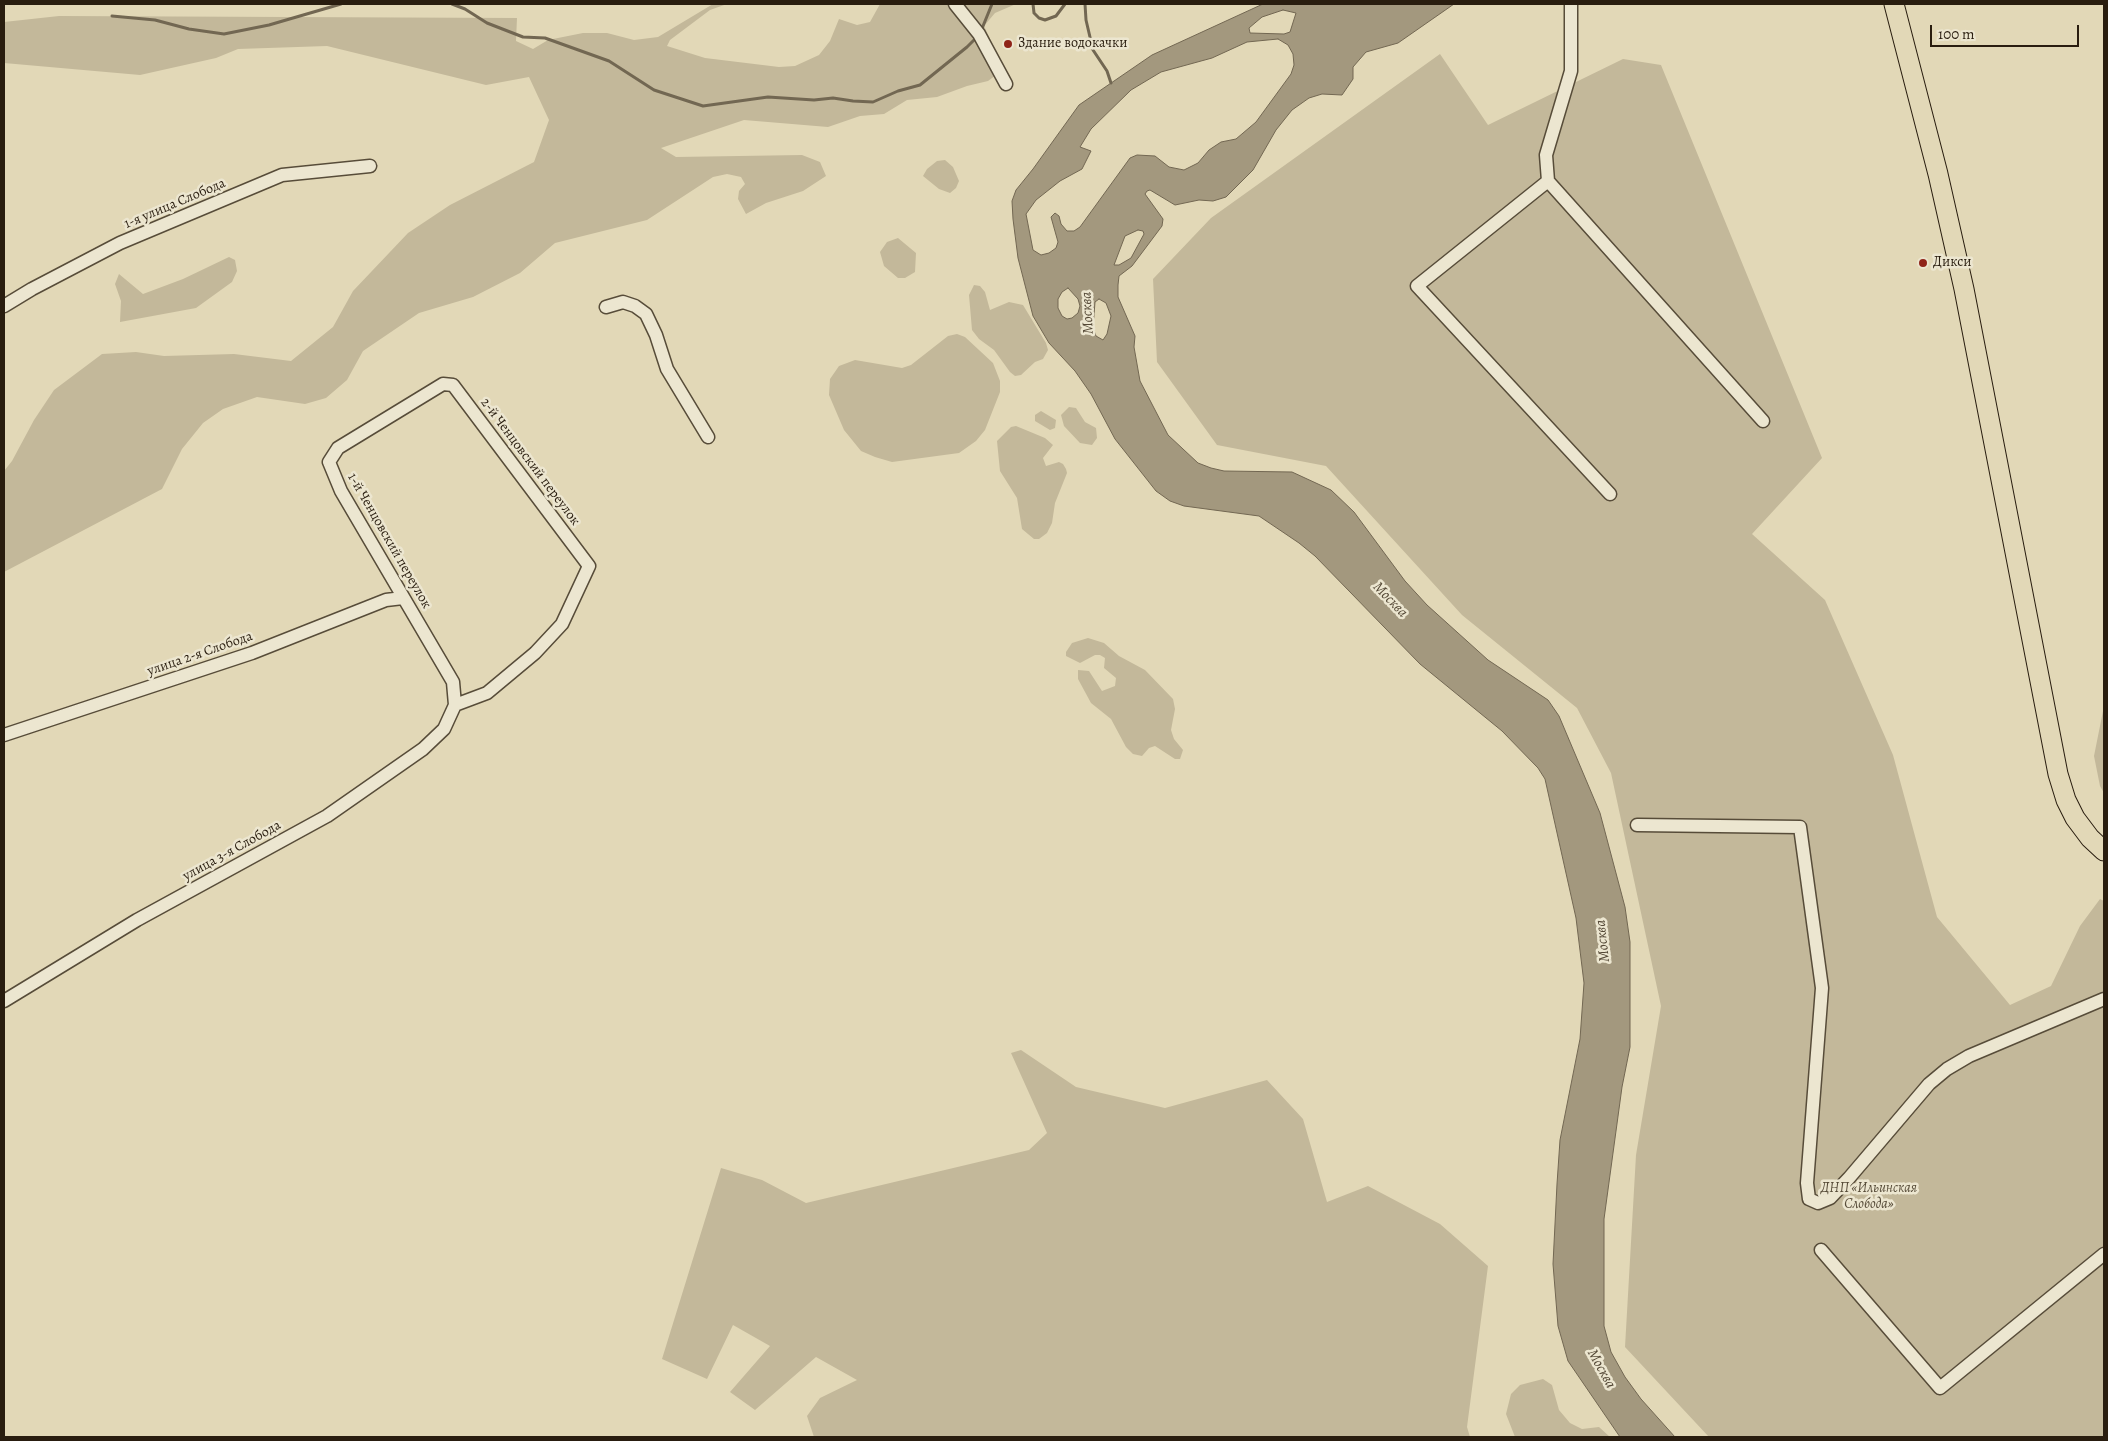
<!DOCTYPE html>
<meta charset="utf-8">
<style>
body{margin:0}
#map{position:relative;width:2108px;height:1441px;overflow:hidden;background:#e2d8b7;font-family:Alegreya,serif}
canvas{display:block}
.frame{position:absolute;inset:0;border:5px solid #291d0f;pointer-events:none}
.scale{position:absolute;left:1930px;top:25px;width:149px;height:22px;box-sizing:border-box;border:2px solid #291d0f;border-top:0;padding-left:6px;font-size:15px;line-height:18px;white-space:nowrap;color:#291d0f;-webkit-text-stroke:4px #ece6d0;paint-order:stroke}
</style>
<div id="map">
<canvas width="2108" height="1441"></canvas>
<div class="frame"></div>
<div class="scale">100 m</div>
</div>
<script>
const g = document.querySelector('canvas').getContext('2d');
g.lineJoin = 'round';
function paint(path, color) {
  g.fillStyle = color;
  g.fill(path, 'evenodd');
}
function shape(rows) {
  const path = new Path2D();
  for (const r of rows) {
    path.moveTo(r[0], r[1]);
    for (let i = 2; i < r.length; i += 2) path.lineTo(r[i], r[i + 1]);
  }
  return path;
}
function stroke(path, color, width, dash) {
  g.strokeStyle = color;
  g.lineWidth = width;
  g.lineCap = dash ? 'butt' : 'round';
  g.setLineDash(dash || []);
  g.stroke(path);
}
function label(font, color, halo, rows, align = 'center') {
  g.font = font + ' Alegreya,serif';
  g.lineWidth = 5;
  g.setLineDash([]);
  g.textBaseline = 'middle';
  g.strokeStyle = halo;
  g.fillStyle = color;
  for (const [text, x, y, turn = 0] of rows) {
    g.save();
    g.translate(x, y);
    g.rotate((+turn || 0) * Math.PI / 180);
    g.textAlign = isNaN(turn) ? turn : align;
    if (halo) g.strokeText(text, 0, 0);
    g.fillText(text, 0, 0);
    g.restore();
  }
}
const green = shape([
 [713,4,727,4,710,10,670,40,667,46,705,58,779,67,795,66,819,55,830,41,839,19,857,25,870,22,880,4,1016,4,995,13,984,26,1004,69,988,81,967,86,937,97,907,100,884,114,860,116,828,127,744,120,661,148,676,157,802,155,820,162,826,176,803,191,766,203,746,214,738,199,739,191,745,184,741,177,727,174,713,177,647,220,555,243,520,273,473,297,419,313,363,351,347,380,326,398,305,404,257,397,223,409,203,423,182,449,162,489,4,572,4,471,12,461,34,420,54,390,102,354,136,352,164,356,234,354,291,361,333,327,353,291,408,233,450,205,534,162,549,120,529,77,486,85,327,46,238,49,216,58,140,75,4,63,4,22,59,16,517,18,516,41,533,49,548,40,583,33,607,33,634,40,658,37],
 [1440,54,1488,125,1623,59,1661,65,1822,458,1752,534,1825,600,1893,755,1937,917,2010,1005,2051,986,2080,926,2100,899,2104,901,2104,1437,1709,1437,1625,1347,1636,1155,1661,1006,1611,773,1577,708,1462,615,1326,466,1217,445,1157,362,1153,279,1211,218],
 [945,160,953,167,959,181,956,188,950,193,939,189,923,176,927,169,937,161],
 [898,238,916,253,915,272,905,278,898,278,884,266,880,252,887,242],
 [229,257,235,260,237,271,232,282,196,308,120,322,121,301,115,284,119,274,143,294,183,279],
 [974,285,980,286,985,292,990,310,1009,302,1023,305,1046,343,1048,350,1043,359,1035,362,1021,375,1015,376,1010,372,994,350,979,339,972,330,969,295],
 [957,334,965,337,993,363,1000,381,1000,392,985,430,976,441,959,453,892,462,875,457,861,451,844,430,829,395,830,379,839,366,855,360,902,368,911,365,948,336],
 [1069,407,1076,408,1085,422,1096,428,1097,438,1092,445,1080,443,1064,426,1061,415],
 [1041,411,1056,420,1055,428,1050,430,1035,421,1035,415],
 [1016,426,1045,438,1053,445,1043,458,1046,466,1059,462,1063,464,1066,469,1067,473,1055,503,1052,523,1047,533,1039,539,1034,539,1022,529,1017,498,1000,471,997,441,1011,427],
 [1088,638,1104,643,1119,656,1145,670,1173,699,1175,709,1171,730,1174,739,1183,750,1180,759,1175,759,1155,746,1149,748,1142,756,1133,754,1126,747,1111,719,1091,703,1078,679,1078,670,1089,671,1102,691,1115,686,1116,678,1104,668,1105,658,1100,655,1095,655,1080,663,1066,656,1066,652,1072,643],
 [2104,706,2104,793,2100,786,2094,756],
 [1021,1050,1076,1087,1165,1108,1267,1080,1303,1119,1327,1202,1368,1186,1440,1224,1488,1266,1467,1427,1470,1437,814,1437,807,1416,820,1398,857,1380,816,1357,755,1410,730,1392,770,1346,733,1325,707,1379,662,1359,721,1168,762,1180,806,1203,1029,1150,1047,1133,1011,1053],
 [1543,1379,1552,1385,1559,1410,1570,1423,1582,1429,1599,1427,1610,1437,1515,1437,1506,1414,1511,1394,1520,1385]
]);
const water = shape([
 [1263,4,1454,4,1398,43,1366,52,1353,67,1353,79,1342,95,1322,94,1309,98,1292,110,1276,130,1253,170,1226,197,1213,201,1199,200,1175,205,1150,190,1147,191,1145,194,1163,219,1162,226,1132,266,1119,276,1118,285,1118,297,1135,336,1134,347,1140,381,1168,435,1198,463,1211,468,1224,471,1292,472,1331,490,1354,512,1405,581,1427,605,1488,660,1548,700,1559,716,1600,813,1625,907,1630,942,1630,1047,1622,1087,1604,1219,1604,1326,1611,1352,1625,1377,1641,1399,1675,1437,1620,1437,1568,1361,1558,1326,1553,1264,1557,1184,1560,1140,1580,1039,1584,983,1576,918,1545,779,1538,768,1502,731,1420,664,1315,556,1299,543,1259,516,1184,506,1170,501,1156,491,1115,439,1091,394,1075,371,1049,343,1033,316,1018,258,1013,219,1012,201,1016,190,1033,169,1079,105,1152,55,1263,4],
 [1283,10,1296,13,1290,32,1284,34,1250,33,1249,28,1262,17,1283,10],
 [1278,39,1288,45,1293,54,1294,65,1291,74,1256,122,1236,139,1221,142,1209,150,1198,163,1184,170,1169,167,1155,156,1137,155,1130,158,1080,227,1074,231,1067,231,1061,224,1059,216,1055,213,1051,217,1058,242,1056,248,1049,253,1041,255,1033,250,1026,214,1036,200,1060,181,1082,169,1091,151,1080,147,1091,129,1131,90,1161,72,1212,58,1247,42,1278,39],
 [1138,230,1143,231,1144,234,1131,258,1119,265,1114,265,1125,236,1138,230],
 [1068,288,1078,299,1080,306,1078,313,1072,318,1067,319,1062,316,1058,308,1058,299,1062,292,1068,288],
 [1099,299,1106,303,1111,316,1107,334,1103,340,1096,336,1093,328,1095,302,1099,299]
]);
const stream = shape([
 [452,4,465,9,487,23,523,37,545,38,609,61,654,90,703,106,768,97,814,100,833,98,853,101,873,102,898,91,920,85,967,47,976,38],
 [1033,4,1034,13,1039,18,1045,20,1056,16,1065,4],
 [1085,4,1086,20,1093,50,1107,71,1111,83],
 [112,16,155,20,189,29,224,34,269,25,341,4],
 [981,31,992,4]
]);
const minor = shape([
 [955,4,979,34,1006,84],
 [1548,181,1546,155,1571,71,1571,4],
 [4,306,32,289,120,243,282,175,370,166],
 [606,307,623,302,635,306,646,314,656,335,667,369,708,437],
 [1610,494,1417,286,1548,181,1763,421],
 [4,735,252,653,386,600,403,598],
 [1637,825,1800,827,1822,988,1807,1183,1809,1199,1818,1203,1830,1198,1849,1178,1929,1084,1947,1069,1969,1056,2104,999],
 [4,1001,137,920,327,816,423,749,444,729,455,705,453,682,341,491,329,462,338,448,443,384,453,385,589,566,562,624,535,653,487,693,455,705],
 [1821,1250,1940,1388,2104,1254]
]);
const primary = shape([
 [1894,4,1938,174,1964,289,2058,774,2066,800,2075,818,2090,838,2104,851]
]);
const markers = [
 [1008,44,5,"#8f2418"],
 [1923,263,5,"#8f2418"]
];
const poiNames = [
 ["Здание водокачки",1018,44],
 ["Дикси",1933,263]
];
const streetNames = [
 ["1-я улица Слобода",175,204,-23],
 ["2-й Ченцовский переулок",530,462,53],
 ["1-й Ченцовский переулок",389,541,60],
 ["улица 2-я Слобода",200,654,-19],
 ["улица 3-я Слобода",232,851,-29]
];
const parkNames = [
 ["ДНП «Ильинская",1869,1189],
 ["Слобода»",1869,1205]
];
const waterNames = [
 ["Москва",1088,313,-93],
 ["Москва",1390,600,46],
 ["Москва",1603,941,-96],
 ["Москва",1601,1369,61]
];
paint(green, '#c3b89a');
paint(water, '#a3987e');
stroke(water, '#726752', 1);
stroke(stream, '#726752', 3);
stroke(minor, '#574c39', 15);
stroke(primary, '#291d0f', 21);
stroke(minor, '#ece6d0', 12);
stroke(primary, '#e2d8b7', 19);
for (const [x, y, r, color] of markers) {
  const dot = new Path2D();
  dot.arc(x, y, r, 0, 2 * Math.PI);
  g.fillStyle = color;
  g.fill(dot);
  stroke(dot, '#ece6d0', 2);
}
label('14px', '#291d0f', '#ece6d0', poiNames, 'left');
label('14px', '#291d0f', '#ece6d0', streetNames);
label('italic 14px', '#574c39', '#ece6d0', parkNames);
label('italic 15px', '#544836', '#ece6d0', waterNames);
</script>
